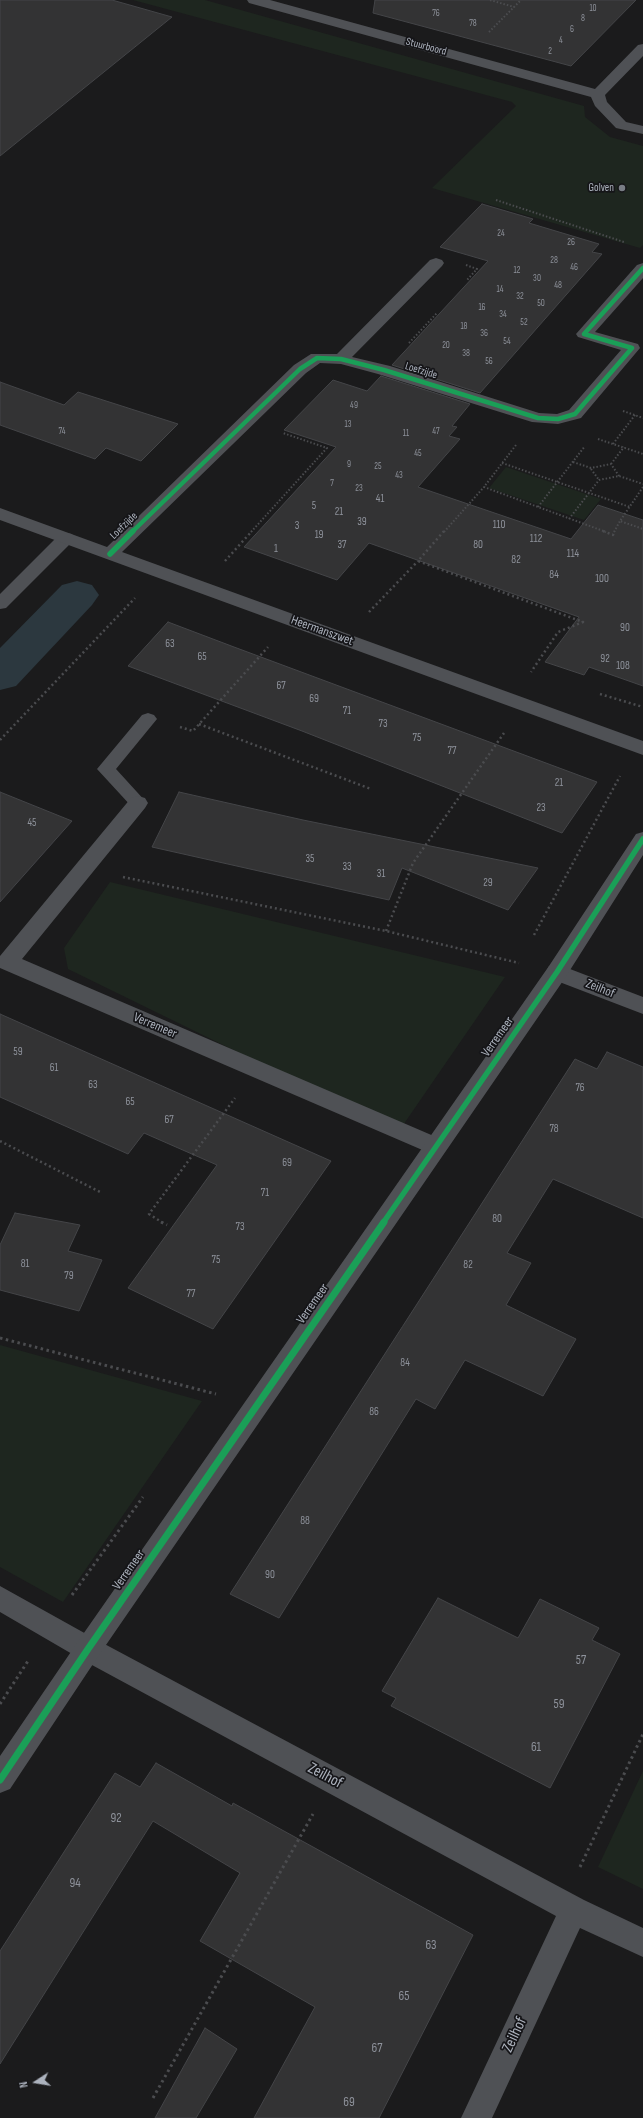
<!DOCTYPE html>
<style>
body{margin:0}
#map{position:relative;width:643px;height:2118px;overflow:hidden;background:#1b1b1c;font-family:"Sofia Sans Condensed",sans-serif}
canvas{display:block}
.north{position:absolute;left:16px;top:2062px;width:40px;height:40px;-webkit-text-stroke:3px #151518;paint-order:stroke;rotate:258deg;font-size:11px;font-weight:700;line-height:16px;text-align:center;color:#acb2bd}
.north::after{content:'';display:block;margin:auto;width:14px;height:18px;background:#acb2bd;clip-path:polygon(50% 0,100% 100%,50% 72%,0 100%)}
</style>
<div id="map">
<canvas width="643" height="2118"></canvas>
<div class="north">N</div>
</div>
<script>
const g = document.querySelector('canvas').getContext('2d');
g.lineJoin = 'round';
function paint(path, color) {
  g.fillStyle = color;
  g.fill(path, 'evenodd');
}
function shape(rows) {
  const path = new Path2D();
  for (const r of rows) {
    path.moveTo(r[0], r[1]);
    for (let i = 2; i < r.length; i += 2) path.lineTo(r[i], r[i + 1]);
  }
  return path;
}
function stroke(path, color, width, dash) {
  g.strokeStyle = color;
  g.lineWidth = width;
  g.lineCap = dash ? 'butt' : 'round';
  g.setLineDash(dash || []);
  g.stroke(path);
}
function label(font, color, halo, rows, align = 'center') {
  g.font = font + ' "Sofia Sans Condensed",sans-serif';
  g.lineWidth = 3.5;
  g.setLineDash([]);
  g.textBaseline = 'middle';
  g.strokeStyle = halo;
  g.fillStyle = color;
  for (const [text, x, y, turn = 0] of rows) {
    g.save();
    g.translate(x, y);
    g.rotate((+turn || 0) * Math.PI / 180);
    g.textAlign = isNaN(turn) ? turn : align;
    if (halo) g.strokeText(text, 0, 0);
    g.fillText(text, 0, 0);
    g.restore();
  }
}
const green = shape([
 [133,0,205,0,584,106,585,117,610,137,643,146,643,245,640,248,432,188,516,106,512,102],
 [506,467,601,499,584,520,489,488],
 [110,882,505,977,399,1131,68,969,64,948],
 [0,1345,202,1401,63,1602,0,1567],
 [643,1771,643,1889,598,1867]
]);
const water = shape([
 [57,595,82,599,0,683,0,653]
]);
const canal = shape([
 [77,581,92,585,99,595,92,605,16,686,0,690,0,648,62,585,77,581]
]);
const building = shape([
 [0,0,112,0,172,17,0,156,0,0],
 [375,0,636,0,571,66,373,13,375,0],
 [482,204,533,219,529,223,599,244,592,252,602,254,480,393,392,365,488,261,440,247,482,204],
 [381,376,470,404,452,426,457,427,449,436,460,439,418,487,571,539,598,505,643,520,643,686,589,667,584,675,545,662,579,617,369,543,337,580,244,547,336,447,284,430,333,380,367,391,381,376],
 [0,382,64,405,78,392,178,424,141,461,106,448,95,459,0,425,0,382],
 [168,622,234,647,597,782,562,833,302,731,128,666,168,622],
 [0,792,72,821,0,902,0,792],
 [179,792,303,820,538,868,508,910,402,868,389,900,348,891,152,847,179,792],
 [0,1014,331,1161,213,1329,128,1288,217,1165,144,1133,128,1154,0,1097,0,1014],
 [607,1052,643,1067,643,1218,553,1179,507,1253,531,1263,506,1305,576,1339,543,1396,465,1360,435,1409,416,1399,279,1618,230,1594,575,1059,597,1069,607,1052],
 [15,1213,80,1225,68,1251,102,1260,79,1311,0,1290,0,1245,15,1213],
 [438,1598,518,1638,540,1599,599,1628,592,1640,620,1654,550,1788,391,1706,396,1698,382,1691,438,1598],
 [156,1763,232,1806,233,1803,473,1935,379,2118,254,2118,315,2007,200,1941,240,1873,153,1821,0,2064,0,1951,115,1773,140,1787,156,1763],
 [205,2028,237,2049,196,2118,155,2118,205,2028]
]);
const pathFar2 = shape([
 [490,0,514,7],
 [489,32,521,0],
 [496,200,624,242],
 [466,265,477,269,467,280],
 [409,343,437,313],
 [623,411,643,418],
 [598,439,643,454],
 [613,444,635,415],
 [516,445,484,487,606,532],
 [573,462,591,468,611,464,619,476],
 [502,463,630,507],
 [611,464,624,447],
 [591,469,599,480],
 [643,487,620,521,643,529],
 [538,507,585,446],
 [569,519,599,480,619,476,643,484],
 [251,532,327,448,283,433],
 [444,532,484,487],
 [614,532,620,521]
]);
const pathFar1 = shape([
 [444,531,418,561,583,622,558,632,531,672],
 [603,531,613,535,615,531],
 [225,561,252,531],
 [369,612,418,561],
 [600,694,643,707],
 [199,724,371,789],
 [180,727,193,731,268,647],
 [0,740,135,598],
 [123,877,386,931,519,963],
 [386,931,413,863,504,733],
 [534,935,620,776],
 [0,1141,100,1192],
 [163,1223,149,1214,235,1098]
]);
const path = shape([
 [161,1222,167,1225],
 [0,1338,216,1394],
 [72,1595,143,1497],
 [0,1704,28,1661],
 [580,1867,643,1734],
 [153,2098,313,1814]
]);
const service = shape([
 [66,533,72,534,74,538,72,542,6,608,0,609,0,594,60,534,66,533],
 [148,713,154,715,157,719,116,769,147,803,144,807,138,809,132,807,97,769,142,715,148,713]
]);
const minor = shape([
 [247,0,270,0,595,89,638,45,643,44,643,56,605,95,607,102,626,122,643,126,643,134,616,128,595,106,591,97,249,3,247,0],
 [436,258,442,260,444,263,442,266,352,357,390,366,539,413,557,414,569,410,621,350,578,337,576,334,637,265,643,263,643,278,595,332,638,344,640,348,581,418,558,424,532,422,378,374,341,364,320,363,306,373,122,552,643,741,643,755,0,520,0,508,107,547,294,365,311,354,337,354,430,260,436,258],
 [138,796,145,798,148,803,145,808,22,959,443,1140,446,1146,443,1152,435,1155,427,1152,0,968,0,956,131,798,138,796],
 [557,964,643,997,643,1014,549,978,546,972,549,966,557,964],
 [0,1586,97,1640,584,1900,643,1928,643,1957,580,1928,492,2118,461,2118,556,1916,79,1658,0,1612,0,1586]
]);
const tertiary = shape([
 [643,832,643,855,565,978,97,1658,10,1789,0,1793,0,1756,79,1640,549,966,636,834,643,832]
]);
const cyclewayFar2 = shape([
 [132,532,300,369,317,358,341,359,384,370,538,418,558,419,575,414,632,348,584,334,643,268]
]);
const cyclewayFar1 = shape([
 [110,554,133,531],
 [383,1223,557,972,643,839]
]);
const cycleway = shape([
 [0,1780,88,1649,384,1222]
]);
const markers = [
 [622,188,4,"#797d85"]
];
const farNumbernames = [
 ["10",593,9],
 ["76",436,14],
 ["8",583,19],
 ["78",473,24],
 ["6",572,30],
 ["4",561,41],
 ["2",550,52],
 ["24",501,234],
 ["26",571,243],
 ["28",554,261],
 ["46",574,268],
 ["12",517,271],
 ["30",537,279],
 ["48",558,286],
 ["14",500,290],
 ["32",520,297],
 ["50",541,304],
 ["16",482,308],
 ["34",503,315],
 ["52",524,323],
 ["18",464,327],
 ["36",484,334],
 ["54",507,342],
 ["20",446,346],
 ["38",466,354],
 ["56",489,362],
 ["49",354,406],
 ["13",348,425],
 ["74",62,432],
 ["47",436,432],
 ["11",406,434],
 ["45",418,454],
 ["9",349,465],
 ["25",378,467],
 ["43",399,476],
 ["7",332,484],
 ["23",359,489]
];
const farStreetnames = [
 ["Stuurboord",426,47,15],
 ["Loefzijde",421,371,17],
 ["Loefzijde",124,526,-44]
];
const farPoinames = [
 ["Golven",614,188]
];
const numberNames = [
 ["41",380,499],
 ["5",314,506],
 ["21",339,512],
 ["39",362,522],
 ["110",499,525],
 ["3",297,526],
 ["19",319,535],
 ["112",536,539],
 ["37",342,545],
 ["80",478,545],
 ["1",276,549],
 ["114",573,554],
 ["82",516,560],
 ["84",554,575],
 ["100",602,579],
 ["90",625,628],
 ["63",170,644],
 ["65",202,657],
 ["92",605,659],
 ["108",623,666],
 ["67",281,686],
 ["69",314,699],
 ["71",347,711],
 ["73",383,724],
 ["75",417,738],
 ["77",452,751],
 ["21",559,783],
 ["23",541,808],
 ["45",32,823],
 ["35",310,859],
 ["33",347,867],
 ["31",381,874],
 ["29",488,883],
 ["59",18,1052],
 ["61",54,1068],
 ["63",93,1085],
 ["76",580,1088],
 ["65",130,1102],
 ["67",169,1120],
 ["78",554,1129],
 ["69",287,1163],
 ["71",265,1193],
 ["80",497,1219],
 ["73",240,1227],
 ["75",216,1260],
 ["81",25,1264],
 ["82",468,1265],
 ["79",69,1276],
 ["77",191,1294],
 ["84",405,1363],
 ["86",374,1412],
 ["88",305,1521],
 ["90",270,1575]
];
const streetNames = [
 ["Heermanszwet",322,631,20],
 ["Zeilhof",600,989,22],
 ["Verremeer",155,1026,23],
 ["Verremeer",498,1037,-55],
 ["Verremeer",313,1304,-55],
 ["Verremeer",129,1570,-55]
];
const nearNumbernames = [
 ["57",581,1661],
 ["59",559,1705],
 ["61",536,1748],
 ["92",116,1819],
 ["94",75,1884],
 ["63",431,1946],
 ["65",404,1997],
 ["67",377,2049],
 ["69",349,2103]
];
const nearStreetnames = [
 ["Zeilhof",325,1776,28],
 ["Zeilhof",515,2035,-65]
];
paint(green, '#1e261f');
paint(water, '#2c383f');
paint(canal, '#2c383f');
paint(building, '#333334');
stroke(building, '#444548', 1);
stroke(pathFar2, '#4b4c4f', 2, [1.5, 2]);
stroke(pathFar1, '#4b4c4f', 2.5, [2, 3]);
stroke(path, '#4b4c4f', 3, [2.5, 3.5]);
paint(service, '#4f5155');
paint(minor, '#4f5155');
paint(tertiary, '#4f5155');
stroke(cyclewayFar2, '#1a9f57', 4.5);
stroke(cyclewayFar1, '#1a9f57', 5.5);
stroke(cycleway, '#1a9f57', 7);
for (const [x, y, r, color] of markers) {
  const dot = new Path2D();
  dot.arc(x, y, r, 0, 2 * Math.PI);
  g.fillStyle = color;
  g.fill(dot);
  stroke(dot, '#151518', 1.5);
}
label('9px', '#8e929b', null, farNumbernames);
label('11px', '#acb2bd', '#151518', farStreetnames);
label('11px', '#acb2bd', '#151518', farPoinames, 'right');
label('11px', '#8e929b', null, numberNames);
label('13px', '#acb2bd', '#151518', streetNames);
label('13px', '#8e929b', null, nearNumbernames);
label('16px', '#acb2bd', '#151518', nearStreetnames);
</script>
